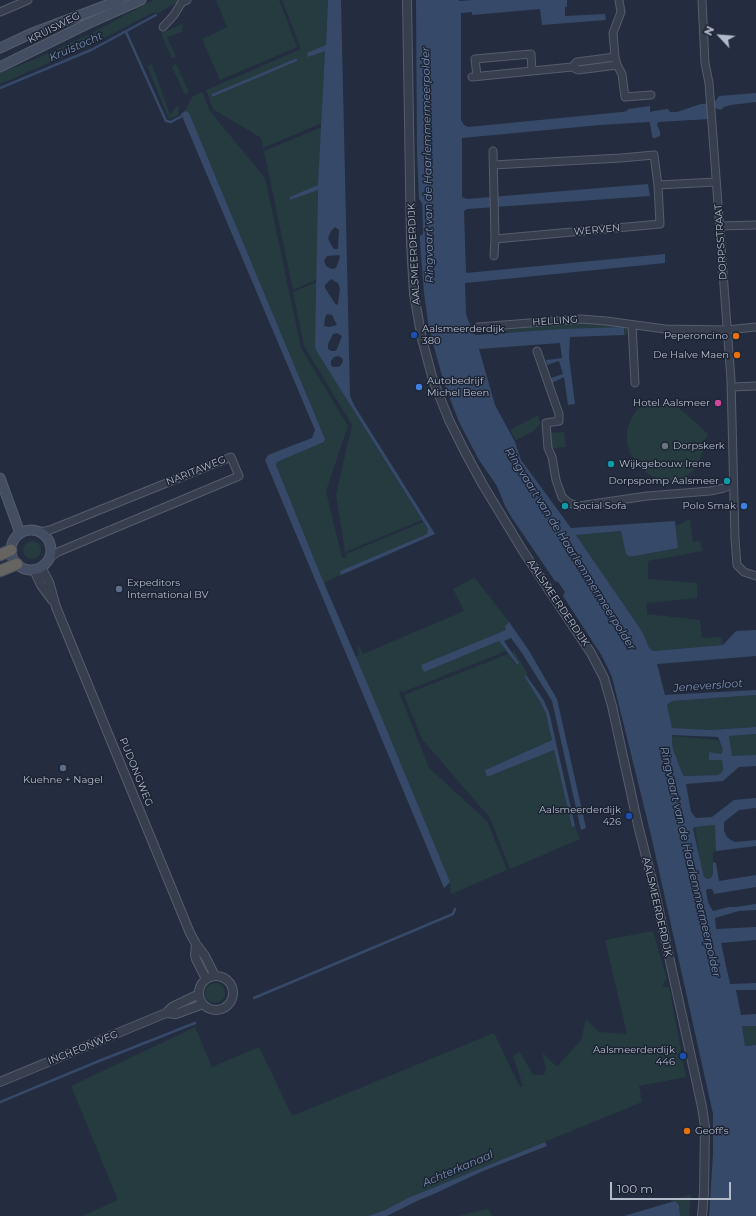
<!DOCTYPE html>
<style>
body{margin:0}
#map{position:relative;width:756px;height:1216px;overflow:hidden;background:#232d3f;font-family:Montserrat,sans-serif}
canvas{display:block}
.north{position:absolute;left:700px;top:16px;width:40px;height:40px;-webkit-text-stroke:3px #1c2434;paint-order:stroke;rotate:296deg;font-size:11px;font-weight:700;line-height:16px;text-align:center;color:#b3baca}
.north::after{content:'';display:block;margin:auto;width:14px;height:18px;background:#b3baca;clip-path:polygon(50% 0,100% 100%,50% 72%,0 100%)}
.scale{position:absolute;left:610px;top:1182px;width:121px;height:18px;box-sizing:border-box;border:2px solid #b3baca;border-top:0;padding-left:5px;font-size:12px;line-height:14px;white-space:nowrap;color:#b3baca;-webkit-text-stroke:3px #1c2434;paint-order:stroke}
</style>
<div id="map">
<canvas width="756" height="1216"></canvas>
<div class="north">N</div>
<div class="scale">100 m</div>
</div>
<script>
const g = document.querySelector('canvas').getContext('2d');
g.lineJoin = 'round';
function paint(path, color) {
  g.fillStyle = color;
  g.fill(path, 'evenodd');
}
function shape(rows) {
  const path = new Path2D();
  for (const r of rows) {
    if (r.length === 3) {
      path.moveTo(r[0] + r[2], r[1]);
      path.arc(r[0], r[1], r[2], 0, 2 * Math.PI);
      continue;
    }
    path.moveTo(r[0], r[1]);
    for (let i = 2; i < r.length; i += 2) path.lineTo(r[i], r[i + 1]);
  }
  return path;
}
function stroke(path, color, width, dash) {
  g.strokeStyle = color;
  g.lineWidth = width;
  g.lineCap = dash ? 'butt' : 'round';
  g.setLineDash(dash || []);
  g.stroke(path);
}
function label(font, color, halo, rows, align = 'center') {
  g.font = font + ' Montserrat,sans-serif';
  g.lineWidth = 3;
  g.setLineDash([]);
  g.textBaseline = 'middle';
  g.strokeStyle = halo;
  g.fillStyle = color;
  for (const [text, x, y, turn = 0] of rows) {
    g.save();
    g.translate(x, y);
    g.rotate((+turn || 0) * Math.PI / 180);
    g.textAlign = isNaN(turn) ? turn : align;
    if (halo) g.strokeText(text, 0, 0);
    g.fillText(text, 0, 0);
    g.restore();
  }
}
const green = shape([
 [153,0,183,0,168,7,159,13,152,13,95,43,0,84,0,73,33,60,92,33],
 [216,0,279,0,297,47,220,80,202,39,227,27],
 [282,0,328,0,326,45,308,57,325,50,322,123,263,148,261,138,213,109,206,90,301,49],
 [183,24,182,32,167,37,176,56,172,59,161,33],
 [152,64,170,115,176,107,179,106,178,115,169,119,147,66],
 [176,64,189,92,185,95,172,67],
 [202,92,210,111,265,178,301,348,348,426,326,491,342,558,346,558,346,554,423,522,428,529,427,533,425,535,341,571,341,575,323,583,321,576,276,465,277,462,324,442,325,439,189,114,185,111,192,97],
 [322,127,318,185,290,200,318,189,317,279,293,290,264,151],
 [317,282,315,347,317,352,422,520,345,552,336,495,352,425,304,346,293,292],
 [598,322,628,327,627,335,624,335,624,327,496,333,501,326],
 [650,402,661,404,673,403,694,421,708,434,705,440,704,447,700,459,695,469,683,480,661,481,648,474,637,463,630,453,627,442,627,430,631,419,636,411,644,405],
 [538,415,540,424,534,431,516,440,510,430],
 [564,432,566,447,552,448,551,433],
 [690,519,693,542,700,541,703,551,648,561,648,579,697,583,697,598,647,603,647,614,700,620,702,638,721,637,723,645,652,651,649,648,644,635,637,624,576,535,622,531,626,554,678,548,676,526],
 [32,550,9],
 [475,578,509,622,505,626,506,630,422,665,424,671,499,641,506,651,403,692,401,691,399,692,429,768,487,821,507,870,451,894,450,882,355,657,359,655,357,645,360,648,363,654,464,611,453,589],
 [514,651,528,674,524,676,541,703,546,714,552,740,485,770,487,777,554,750,572,827,575,826,580,839,510,869,490,818,422,739,404,695,508,654,516,665,518,663,512,652],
 [756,695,756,727,710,730,672,728,667,705,672,701],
 [756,734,756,755,732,757,729,736],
 [672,736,718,740,723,750,721,754,709,752,709,760,722,760,723,770,721,774,718,775,684,776,682,773,673,749,672,743],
 [716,825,716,851,713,852,713,873,711,878,708,879,704,877,699,855,695,827],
 [653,931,667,980,664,981,663,987,669,987,686,1077,639,1086,642,1102,408,1198,383,1211,368,1216,82,1216,118,1200,71,1086,195,1027,212,1067,259,1047,292,1116,494,1033,520,1087,523,1086,513,1056,520,1052,533,1075,544,1075,546,1069,542,1052,557,1067,581,1040,586,1019,599,1032,627,1034,605,940],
 [215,993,10],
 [742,1025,756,1026,756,1045,745,1046],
 [691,1195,689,1216,680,1216,679,1205,675,1201,670,1202,672,1199],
 [488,1209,492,1216,457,1216]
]);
const water = shape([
 [328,0,341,0,350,396,354,405,435,534,341,575,340,571,425,535,427,533,428,529,317,352,315,347,318,190,290,200,290,197,318,185,325,51,308,57,307,53,326,45],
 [335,227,339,230,338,249,334,249,330,243,328,238,331,231],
 [339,255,340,257,336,268,331,269,326,266,324,261,327,256],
 [331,279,338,283,340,288,338,304,336,305,325,288,325,285],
 [327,314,332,315,337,325,329,327,324,326,325,318],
 [337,333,342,336,337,349,335,351,331,351,328,349,328,344,333,334],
 [338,356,342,358,343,361,341,365,338,367,334,367,331,366,331,361,334,357],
 [416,0,459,0,459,1,473,0,567,0,567,7,565,7,565,16,605,14,606,20,542,25,540,9,472,15,472,12,461,13,461,120,464,125,468,127,622,112,627,111,628,109,650,106,650,112,654,111,668,109,670,112,677,112,701,104,714,103,719,96,756,93,756,102,731,105,724,107,721,110,715,108,708,109,709,119,658,122,657,125,660,131,660,136,655,138,653,138,652,136,650,123,649,122,600,125,462,138,462,197,467,199,648,184,650,196,467,209,464,211,466,273,665,254,665,263,465,283,466,314,473,333,476,335,561,329,624,327,624,335,570,337,569,357,575,404,568,405,564,377,552,383,551,378,563,374,559,361,547,365,546,360,562,358,560,343,479,349,495,405,515,442,521,460,571,528,675,521,678,548,634,556,629,556,626,554,621,531,576,535,637,624,644,635,649,648,653,651,723,645,736,631,756,630,756,656,657,664,665,695,756,690,756,695,672,701,667,705,672,728,710,730,756,727,756,734,729,736,732,756,756,755,756,766,739,767,723,781,686,784,691,812,696,818,712,817,734,800,756,798,756,808,739,810,724,822,724,831,727,837,731,840,735,842,756,840,756,846,716,851,715,825,695,827,693,829,704,877,708,879,711,878,713,873,713,862,716,863,719,881,756,875,756,887,714,894,712,889,707,889,706,891,708,902,713,911,729,907,736,907,756,904,756,910,739,911,715,918,716,929,756,927,756,940,721,943,730,984,756,983,756,990,736,990,741,1015,756,1014,756,1026,742,1026,745,1046,756,1045,756,1216,709,1216,713,1154,713,1114,651,835,612,677,602,656,563,596,565,592,558,582,555,581,512,518,505,506,497,486,479,460,459,422,444,383,429,329,424,293,420,240,420,236,423,234,423,231,422,203,419,199,417,153],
 [672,735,718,737,723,750,721,754,709,752,709,760,722,760,723,770,721,773,718,775,684,776,682,773,673,749,672,743],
 [185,111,189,113,325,439,324,442,277,462,276,465,321,576,324,583,370,690,450,882,444,888,265,460,268,455,312,438,315,430,182,116,181,114],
 [509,622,528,649,557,699,586,828,581,830,552,701,522,653,511,638,504,641,519,663,517,665,499,641,424,672,421,665,506,630,505,626],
 [526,675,543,699,549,712,575,826,572,827,554,750,487,777,485,770,552,740,546,714,541,703,524,676],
 [545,1142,547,1146,483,1171,434,1194,419,1200,387,1216,368,1216,383,1211,408,1198],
 [675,1201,679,1205,680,1216,624,1216]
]);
const stream = shape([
 [126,32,166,121,171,122,182,116],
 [0,88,91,50,156,15],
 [213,95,296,60],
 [254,998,453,914,455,909],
 [0,1102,99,1061,195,1023]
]);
const minor = shape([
 [619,0,621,12,613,33,615,57,617,65,622,74,625,97,651,95],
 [702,0,705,63,709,83,731,380,735,539,737,565,744,572,756,576],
 [0,12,28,0],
 [163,27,174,15,182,2,187,0],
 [572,67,578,70,617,65],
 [477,76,475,59,531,54,532,71],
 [472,77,572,67,577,62,615,57],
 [493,151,495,239,494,256],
 [493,165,621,158,654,155,658,185,660,224,495,239],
 [658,185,716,182],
 [720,226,756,225],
 [632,325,635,383],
 [478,327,581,319,606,321,665,329,727,330,756,327],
 [537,351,559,414,559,421,546,423,548,448,552,457,556,480,562,497,569,503,579,506,647,496,710,491,724,488,733,484],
 [732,387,756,386],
 [40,532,50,530,231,457,239,476,58,552,49,558]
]);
const tertiary = shape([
 [407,0,411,243,414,294,422,339,433,380,449,420,465,452,483,485,523,551,591,653,604,678,612,706,638,825,654,888,702,1107,705,1127,704,1193,702,1216],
 [41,567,49,582,56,607,190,933,196,944,205,956,215,976],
 [34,570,41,585,52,600],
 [196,944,195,955,196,959,206,979],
 [216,993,17],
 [166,1013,172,1007,199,994],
 [0,1082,166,1013,176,1014,203,1004]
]);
const secondary = shape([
 [0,48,30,34,120,0],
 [0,67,87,24,141,0],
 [0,478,20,533],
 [31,550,20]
]);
const trunk = shape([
 [0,555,11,550],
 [0,571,17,564]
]);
const markers = [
 [414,335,4,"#1a4fb4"],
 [736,336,4,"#e8710a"],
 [737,355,4,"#e8710a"],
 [419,387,4,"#3f7fe0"],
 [718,403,4,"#d1479c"],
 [665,446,4,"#6b7280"],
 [611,464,4,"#0f9aa8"],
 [727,481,4,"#0f9aa8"],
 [565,506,4,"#0f9aa8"],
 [744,506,4,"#3f7fe0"],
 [119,589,4,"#5c6f8a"],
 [63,768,4,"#5c6f8a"],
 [629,816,4,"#1a4fb4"],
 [683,1056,4,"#1a4fb4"],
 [687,1131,4,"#e8710a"]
];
const streetNames = [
 ["KRUISWEG",54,28,-27],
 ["WERVEN",597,230,-5],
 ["DORPSSTRAAT",721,242,-94],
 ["AALSMEERDERDIJK",414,254,-93],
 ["HELLING",555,321,-4],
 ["NARITAWEG",196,471,-22],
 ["AALSMEERDERDIJK",558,603,56],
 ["PUDONGWEG",136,772,68],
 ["AALSMEERDERDIJK",657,907,77],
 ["INCHEONWEG",83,1048,-22]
];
const poiNames = [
 ["Aalsmeerderdijk",422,329],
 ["380",422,341],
 ["Peperoncino",728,336,"right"],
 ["De Halve Maen",729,355,"right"],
 ["Autobedrijf",427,381],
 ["Michel Been",427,393],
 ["Hotel Aalsmeer",710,403,"right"],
 ["Dorpskerk",673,446],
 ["Wijkgebouw Irene",619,464],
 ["Dorpspomp Aalsmeer",719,481,"right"],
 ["Social Sofa",573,506],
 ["Polo Smak",736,506,"right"],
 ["Expeditors",127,583],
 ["International BV",127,595],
 ["Kuehne + Nagel",63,780,"center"],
 ["Aalsmeerderdijk",621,810,"right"],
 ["426",621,822,"right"],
 ["Aalsmeerderdijk",675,1050,"right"],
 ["446",675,1062,"right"],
 ["Geoff's",695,1131]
];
const waterNames = [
 ["Kruistocht",76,47,-24],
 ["Ringvaart van de Haarlemmermeerpolder",428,165,-91],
 ["Ringvaart van de Haarlemmermeerpolder",570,549,58],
 ["Jeneversloot",708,686,-4],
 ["Ringvaart van de Haarlemmermeerpolder",690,862,77],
 ["Achterkanaal",458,1169,-23]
];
paint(green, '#253b40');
paint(water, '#374969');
stroke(stream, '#374969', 2.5);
stroke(minor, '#555d6d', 9);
stroke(tertiary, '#555d6d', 10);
stroke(secondary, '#555d6d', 11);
stroke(trunk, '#424a5a', 13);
stroke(minor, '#373f4f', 7);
stroke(tertiary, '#373f4f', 8);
stroke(secondary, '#444e62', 9);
stroke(trunk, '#656461', 11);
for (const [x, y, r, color] of markers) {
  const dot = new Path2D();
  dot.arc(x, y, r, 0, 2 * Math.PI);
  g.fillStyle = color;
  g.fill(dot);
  stroke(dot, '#1c2434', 1.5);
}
label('10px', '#b3baca', '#1c2434', streetNames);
label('10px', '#b3baca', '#1c2434', poiNames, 'left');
label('italic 11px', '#798eb2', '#1c2434', waterNames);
</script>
